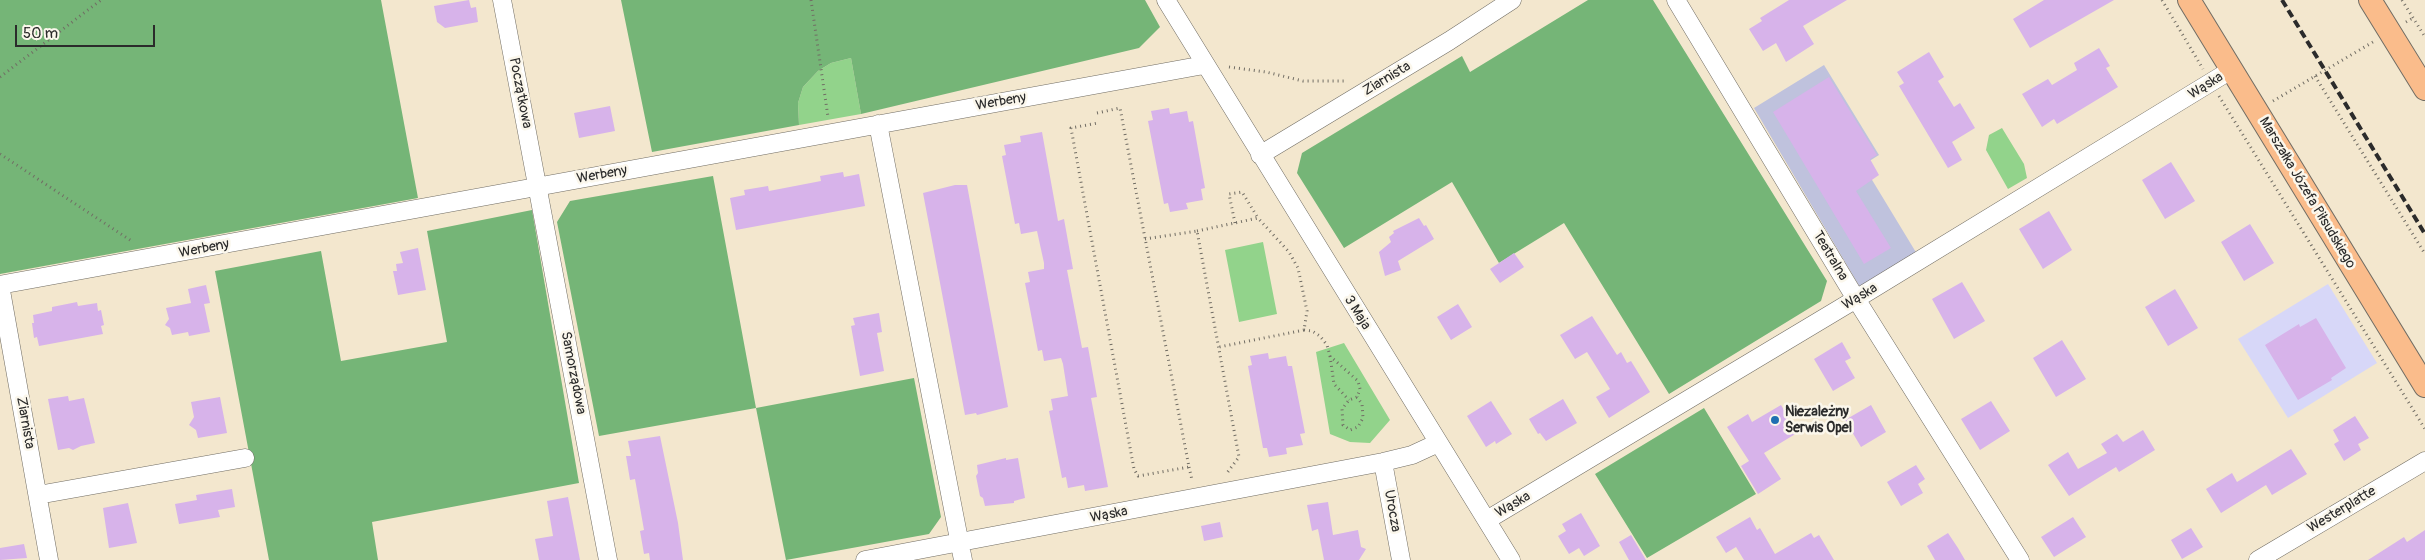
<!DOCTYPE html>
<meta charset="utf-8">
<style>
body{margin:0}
#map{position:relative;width:2425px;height:560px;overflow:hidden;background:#f3e7ce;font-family:Pangolin,sans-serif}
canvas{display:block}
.scale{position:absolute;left:15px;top:25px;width:140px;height:22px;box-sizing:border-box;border:2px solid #2b2b2b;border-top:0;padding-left:6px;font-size:15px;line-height:18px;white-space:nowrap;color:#2b2b2b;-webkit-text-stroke:4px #fbf7ec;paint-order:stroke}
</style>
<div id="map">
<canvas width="2425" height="560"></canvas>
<div class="scale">50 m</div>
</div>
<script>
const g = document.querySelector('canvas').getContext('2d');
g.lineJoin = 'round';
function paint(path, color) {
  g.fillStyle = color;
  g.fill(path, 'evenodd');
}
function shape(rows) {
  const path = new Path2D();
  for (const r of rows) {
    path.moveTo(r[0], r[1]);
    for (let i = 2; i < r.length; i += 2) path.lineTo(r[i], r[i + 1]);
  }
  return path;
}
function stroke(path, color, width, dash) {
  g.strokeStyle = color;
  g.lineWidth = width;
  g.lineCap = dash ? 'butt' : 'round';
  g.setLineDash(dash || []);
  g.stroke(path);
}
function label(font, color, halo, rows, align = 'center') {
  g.font = font + ' Pangolin,sans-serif';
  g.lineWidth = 5;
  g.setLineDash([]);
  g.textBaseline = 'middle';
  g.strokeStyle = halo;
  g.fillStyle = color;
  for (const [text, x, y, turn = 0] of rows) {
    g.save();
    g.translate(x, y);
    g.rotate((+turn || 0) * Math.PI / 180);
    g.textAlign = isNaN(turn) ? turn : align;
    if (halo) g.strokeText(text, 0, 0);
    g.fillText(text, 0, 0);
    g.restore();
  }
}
const built = shape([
 [2328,284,2377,363,2288,418,2238,339]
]);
const industrial = shape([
 [1824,65,1879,155,1863,165,1917,254,1861,289,1754,108]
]);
const green = shape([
 [851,58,861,114,799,125,798,103,803,87,818,71,831,63],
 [2002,128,2024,164,2027,178,2008,189,1986,150,1989,135],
 [1263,242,1277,314,1239,322,1225,250],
 [1344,343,1390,420,1370,443,1350,442,1330,434,1316,352]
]);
const forest = shape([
 [0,0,381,0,418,198,0,274],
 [621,0,1145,0,1160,27,1139,48,861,114,851,58,831,63,818,71,803,87,798,103,799,125,652,152],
 [1588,0,1653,0,1827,281,1821,301,1669,394,1564,223,1499,263,1452,182,1344,248,1297,173,1302,153,1462,56,1470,72],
 [713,176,756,408,914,378,941,517,929,534,786,560,756,408,599,436,557,222,570,201],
 [532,210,579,483,372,522,378,560,269,560,215,271,321,251,341,361,447,342,427,231],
 [1704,408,1756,494,1647,558,1595,474]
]);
const building = shape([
 [469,0,471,8,476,7,478,22,445,28,437,22,434,6],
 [1789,0,1847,0,1803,26,1814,44,1786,62,1776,43,1763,51,1749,29,1762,21,1760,18],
 [2044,0,2114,0,2030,48,2013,19],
 [2099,48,2110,66,2106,68,2118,87,2057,124,2054,119,2042,127,2022,94,2048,79,2052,85,2077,70,2074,63],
 [1929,52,1944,77,1938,81,1954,107,1960,103,1975,128,1952,142,1962,160,1948,168,1899,86,1904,83,1897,72],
 [1829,77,1877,155,1870,159,1879,175,1856,191,1891,248,1864,264,1773,112],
 [610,106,615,131,579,138,574,113],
 [1169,108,1170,114,1187,111,1189,122,1193,121,1205,188,1201,189,1203,200,1186,203,1188,209,1170,212,1168,203,1164,204,1148,121,1153,120,1151,111],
 [1042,132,1058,221,1064,219,1073,269,1067,270,1082,348,1088,347,1097,397,1091,398,1108,487,1085,491,1084,485,1068,488,1066,477,1062,478,1049,411,1053,410,1051,399,1068,396,1063,364,1061,358,1044,361,1042,350,1038,351,1025,283,1030,282,1028,272,1044,269,1044,263,1037,231,1021,234,1019,223,1015,224,1002,156,1006,155,1004,145,1021,142,1020,136],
 [2171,162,2195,201,2165,219,2142,180],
 [843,172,844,177,859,174,865,206,736,230,730,198,745,195,744,190,768,186,769,191,821,181,820,176],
 [955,185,967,185,1008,407,977,415,976,413,965,415,923,193],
 [2049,211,2072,250,2043,269,2019,229],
 [1419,218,1424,226,1426,225,1434,239,1398,261,1401,270,1385,276,1379,252,1391,242,1389,237,1394,233,1393,231],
 [2250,224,2274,263,2244,281,2221,242],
 [418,248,426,290,398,295,393,271,397,271,396,264,403,263,400,252],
 [1514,253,1524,267,1500,283,1490,269],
 [1962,282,1985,321,1954,339,1932,299],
 [206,285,210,303,204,304,210,332,189,336,188,332,172,335,170,328,165,325,169,319,166,308,191,303,188,289],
 [2175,289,2198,328,2168,346,2145,307],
 [77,302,78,306,97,303,98,311,101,310,104,325,101,326,103,334,39,346,37,337,34,338,32,323,34,323,33,315,52,311,52,307],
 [1458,304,1472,327,1451,340,1437,317],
 [879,313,882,332,877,333,884,371,860,376,851,326,855,325,853,318],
 [1592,316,1617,355,1621,352,1627,363,1631,361,1650,392,1609,418,1596,397,1610,389,1587,352,1575,359,1560,335],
 [2316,318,2346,368,2331,378,2332,380,2298,400,2265,345,2299,324,2300,327],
 [2062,340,2086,379,2056,397,2033,358],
 [1842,342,1851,358,1845,361,1855,378,1833,391,1814,359],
 [1268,353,1269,359,1286,356,1288,366,1292,366,1305,433,1300,434,1303,445,1286,448,1287,454,1269,457,1267,448,1263,448,1248,366,1252,365,1250,356],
 [68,396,69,401,84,398,95,443,81,446,73,450,69,448,58,450,48,399],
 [220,397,227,433,198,438,196,430,189,425,194,417,191,402],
 [1563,399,1577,423,1546,441,1540,433,1538,434,1529,419],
 [1491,401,1512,434,1496,444,1495,441,1486,447,1467,416],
 [1991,401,2010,431,1980,450,1961,419],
 [1781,405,1797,433,1764,453,1781,479,1758,494,1741,466,1749,461,1727,427,1748,414,1752,422],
 [1871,405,1886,432,1861,447,1845,420],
 [2355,416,2369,438,2358,444,2361,450,2344,461,2334,444,2339,441,2333,430],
 [2143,430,2155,450,2119,472,2116,467,2069,496,2048,465,2068,452,2078,469,2107,453,2101,444,2117,434,2123,442],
 [660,436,678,523,683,560,650,560,649,553,644,554,640,531,644,530,635,479,630,480,626,456,631,456,628,441],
 [2291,449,2307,474,2272,495,2266,485,2221,513,2206,489,2232,473,2237,482],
 [1006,458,1006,460,1018,458,1025,498,1014,501,1014,503,985,506,983,498,980,496,976,476,978,473,977,465],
 [1916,465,1925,479,1918,484,1923,493,1901,506,1887,482],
 [232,489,235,507,218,510,220,517,179,524,175,504,197,500,196,495],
 [568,497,580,560,539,560,535,539,553,536,547,501],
 [1328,502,1333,535,1358,530,1361,547,1366,549,1359,560,1324,560,1318,529,1312,531,1307,505],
 [128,503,137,543,109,548,103,508],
 [1581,513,1600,546,1584,556,1579,548,1569,554,1558,536,1566,531,1562,524],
 [1750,517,1757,530,1760,528,1775,554,1811,533,1814,538,1819,535,1834,560,1744,560,1736,547,1726,553,1716,537],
 [2073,517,2086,537,2054,557,2041,537],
 [1220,522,1223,537,1204,541,1201,526],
 [2191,528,2203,547,2182,559,2171,540],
 [2425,530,2425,560,2368,560,2404,537,2407,542],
 [1948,533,1958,548,1965,560,1935,560,1927,546],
 [1631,535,1646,560,1629,560,1619,542],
 [24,544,27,558,0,560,0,548]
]);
const path = shape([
 [811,0,828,117],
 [2162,0,2203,69],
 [2402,0,2425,37],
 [2406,22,2413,18],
 [1229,67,1266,72,1303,81,1346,81],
 [2315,76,2425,254],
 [0,77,101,0],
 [2219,96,2425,429],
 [2273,101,2373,42],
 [1097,113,1120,108,1189,467,1138,476,1134,469,1071,128,1098,123],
 [0,154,133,242],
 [1235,223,1229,194,1242,192,1258,218],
 [1197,231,1258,218,1289,252,1298,268,1307,311,1304,330,1219,347],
 [1145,239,1197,231,1239,457,1227,473],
 [1304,330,1312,331,1320,336,1327,345,1330,356,1358,381,1360,389,1357,397,1349,400,1342,409,1343,425,1350,430,1358,427,1363,418,1362,404,1357,397],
 [1330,356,1334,384,1349,400],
 [1189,467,1192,480]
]);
const minor = shape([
 [502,0,608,560],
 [1166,0,1511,560],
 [1676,0,1856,299,2020,560],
 [878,124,963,560],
 [1260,155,1449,41,1512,0],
 [0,285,1204,65],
 [0,285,49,560],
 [1383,462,1401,560],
 [38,495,245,458],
 [1487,520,1856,299,2231,70],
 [865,560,1383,462,1412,455,1438,443],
 [2258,560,2425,461]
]);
const major = shape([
 [2189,0,2425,386],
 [2370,0,2425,89]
]);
const rail = shape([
 [2282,0,2425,234]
]);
const markers = [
 [1775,420,5,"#1f6fb2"]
];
const streetNames = [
 ["Ziarnista",1387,79,-31],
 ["Wąska",2206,86,-32],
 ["Początkowa",520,93,79],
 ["Werbeny",1001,102,-10],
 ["Werbeny",602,175,-10],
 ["Marszałka Józefa Piłsudskiego",2307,193,59],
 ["Werbeny",204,249,-11],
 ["Teatralna",1830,256,59],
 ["Wąska",1860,297,-31],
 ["3 Maja",1357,313,58],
 ["Samorządowa",573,373,79],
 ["Ziarnista",25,423,80],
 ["Wąska",1513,505,-30],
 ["Westerplatte",2342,510,-31],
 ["Urocza",1392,511,80],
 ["Wąska",1109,515,-11]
];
const poiNames = [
 ["Niezależny",1785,412],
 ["Serwis Opel",1785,428]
];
paint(built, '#d7d7f8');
paint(industrial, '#bfc2dd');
paint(green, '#92d38b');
paint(forest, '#75b577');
paint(building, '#d7b3ea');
stroke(minor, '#716d64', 19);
stroke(major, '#716d64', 24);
stroke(path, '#716d64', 3, [1, 4]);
stroke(minor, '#fff', 18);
stroke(major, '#fabc8b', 22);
stroke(rail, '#2b2b2b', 4, [8, 4]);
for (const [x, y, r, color] of markers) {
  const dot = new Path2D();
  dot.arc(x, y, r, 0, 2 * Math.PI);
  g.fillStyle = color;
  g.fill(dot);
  stroke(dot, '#fbf7ec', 2);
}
label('14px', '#2b2b2b', '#fbf7ec', streetNames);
label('bold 14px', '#2b2b2b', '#fbf7ec', poiNames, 'left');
</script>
